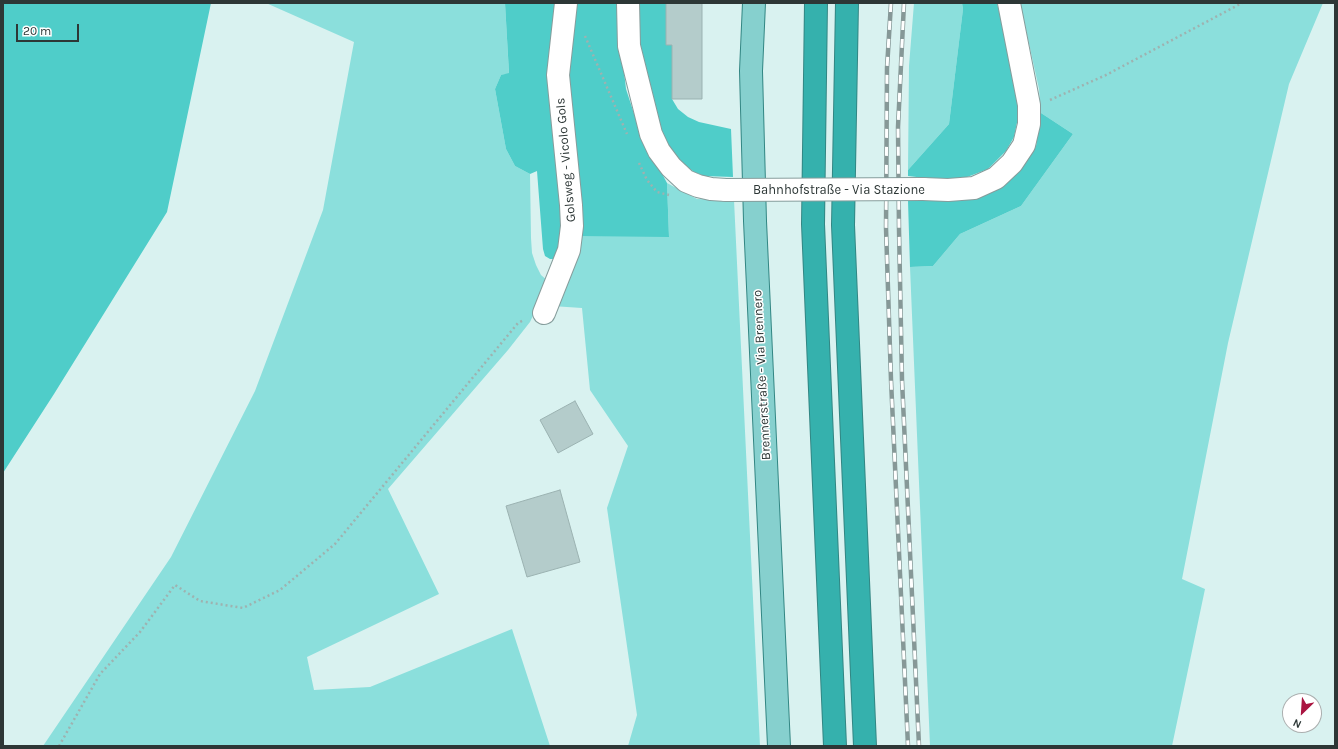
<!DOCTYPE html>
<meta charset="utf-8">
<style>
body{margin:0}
#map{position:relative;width:1338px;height:749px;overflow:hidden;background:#d9f2f0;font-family:Karla,sans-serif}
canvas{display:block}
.frame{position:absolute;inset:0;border:4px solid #2d3736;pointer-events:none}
.north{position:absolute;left:1282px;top:693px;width:40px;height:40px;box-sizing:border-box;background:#fff;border:1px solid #abafaf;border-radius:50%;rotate:205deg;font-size:11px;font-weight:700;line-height:16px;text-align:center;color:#2d3736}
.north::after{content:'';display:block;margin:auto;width:14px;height:18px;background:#aa1541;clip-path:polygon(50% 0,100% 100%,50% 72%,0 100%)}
.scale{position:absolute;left:16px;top:24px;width:63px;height:18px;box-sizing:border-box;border:2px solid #2d3736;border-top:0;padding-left:5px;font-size:12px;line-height:14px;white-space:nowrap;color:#2d3736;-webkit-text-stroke:3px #fff;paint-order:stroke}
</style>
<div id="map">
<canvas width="1338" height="749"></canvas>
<div class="frame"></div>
<div class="north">N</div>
<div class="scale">20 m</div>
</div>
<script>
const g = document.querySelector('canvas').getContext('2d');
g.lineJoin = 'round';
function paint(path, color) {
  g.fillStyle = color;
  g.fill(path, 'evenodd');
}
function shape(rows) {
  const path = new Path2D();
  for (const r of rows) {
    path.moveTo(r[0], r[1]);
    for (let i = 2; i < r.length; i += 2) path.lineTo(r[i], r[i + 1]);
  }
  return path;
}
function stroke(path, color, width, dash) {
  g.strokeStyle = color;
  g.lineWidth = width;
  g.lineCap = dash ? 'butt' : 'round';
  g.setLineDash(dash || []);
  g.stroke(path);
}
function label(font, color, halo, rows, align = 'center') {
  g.font = font + ' Karla,sans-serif';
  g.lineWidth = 3;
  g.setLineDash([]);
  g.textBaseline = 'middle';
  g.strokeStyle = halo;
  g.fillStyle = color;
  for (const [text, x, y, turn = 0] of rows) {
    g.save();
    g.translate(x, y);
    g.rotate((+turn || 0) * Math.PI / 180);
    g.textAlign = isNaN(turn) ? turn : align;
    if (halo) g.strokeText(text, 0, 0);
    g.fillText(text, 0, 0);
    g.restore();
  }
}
const green = shape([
 [266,3,505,3,509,74,501,75,495,89,506,149,515,166,530,174,531,238,532,253,536,265,541,275,549,282,530,322,508,350,388,489,439,594,307,657,314,690,370,687,512,629,550,746,43,746,171,557,255,391,323,210,354,42],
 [914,3,962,3,963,9,949,124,908,170,909,66],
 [1020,3,1323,3,1289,84,1228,343,1182,579,1205,589,1172,746,930,746,910,267,933,266,960,234,1021,206,1073,134,1041,113,1039,89],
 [667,183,697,199,734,200,760,746,628,746,637,715,607,508,628,446,590,390,582,308,552,306,579,236,669,236]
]);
const forest = shape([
 [3,3,211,3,167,212,54,394,3,473],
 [505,3,621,3,621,46,626,89,640,132,667,183,669,237,579,236,556,259,550,259,545,256,543,249,537,171,530,174,515,166,506,149,495,89,501,75,509,73],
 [632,3,666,3,666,45,672,45,672,99,678,109,688,117,699,122,731,129,733,177,704,176,694,172,680,161,669,149,658,129,632,43],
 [962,3,997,3,1014,75,1019,113,1014,137,1006,151,988,169,962,179,934,179,908,176,908,170,949,124,963,9],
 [1041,113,1073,134,1021,206,960,234,933,266,910,267,908,201,961,199,1025,162,1036,146]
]);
const building = shape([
 [666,3,702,3,702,99,672,99,672,45,666,45,666,3],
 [575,401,593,434,558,453,540,420,575,401],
 [560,490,580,562,527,577,506,506,560,490]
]);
const path = shape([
 [585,36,627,134],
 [1050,100,1106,75,1242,3],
 [639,163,647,180,657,192,669,195],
 [59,746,100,674,140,632,175,585,200,601,243,608,280,590,335,544,518,323,524,320]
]);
const street = shape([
 [628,3,629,46,651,134,659,151,671,167,686,181,698,186,711,189,726,190],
 [923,189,948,190,974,188,996,178,1012,163,1024,145,1029,124,1029,105,1009,3],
 [544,313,569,250,572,226,571,205,558,75,566,3]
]);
const primary = shape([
 [754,3,751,71,755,221,779,746]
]);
const highway = shape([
 [816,3,813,224,835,746],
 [847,3,843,225,865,746]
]);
const rail = shape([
 [891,3,887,68,886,228,891,380,908,746],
 [904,3,898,127,899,229,902,380,919,746]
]);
const streetBridge = shape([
 [726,190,923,189]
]);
const streetNames = [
 ["Golsweg - Vicolo Gols",566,160,-95],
 ["Bahnhofstraße - Via Stazione",839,190],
 ["Brennerstraße - Via Brennero",762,375,-93]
];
paint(green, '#8bdfdc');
paint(forest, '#4fcdc9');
paint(building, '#b4cccb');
stroke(building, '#9bb2b1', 1);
stroke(street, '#869d9c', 24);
stroke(primary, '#328683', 24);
stroke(highway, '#328683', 24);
stroke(path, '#9eb2b0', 2.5, [2, 3]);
stroke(street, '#fff', 22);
stroke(primary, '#86d0ce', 22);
stroke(highway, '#35b1ad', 22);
stroke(rail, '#869897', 4.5);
stroke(rail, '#fff', 3, [9]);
stroke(streetBridge, '#869d9c', 24, []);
stroke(streetBridge, '#fff', 22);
label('13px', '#2d3736', '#fff', streetNames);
</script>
